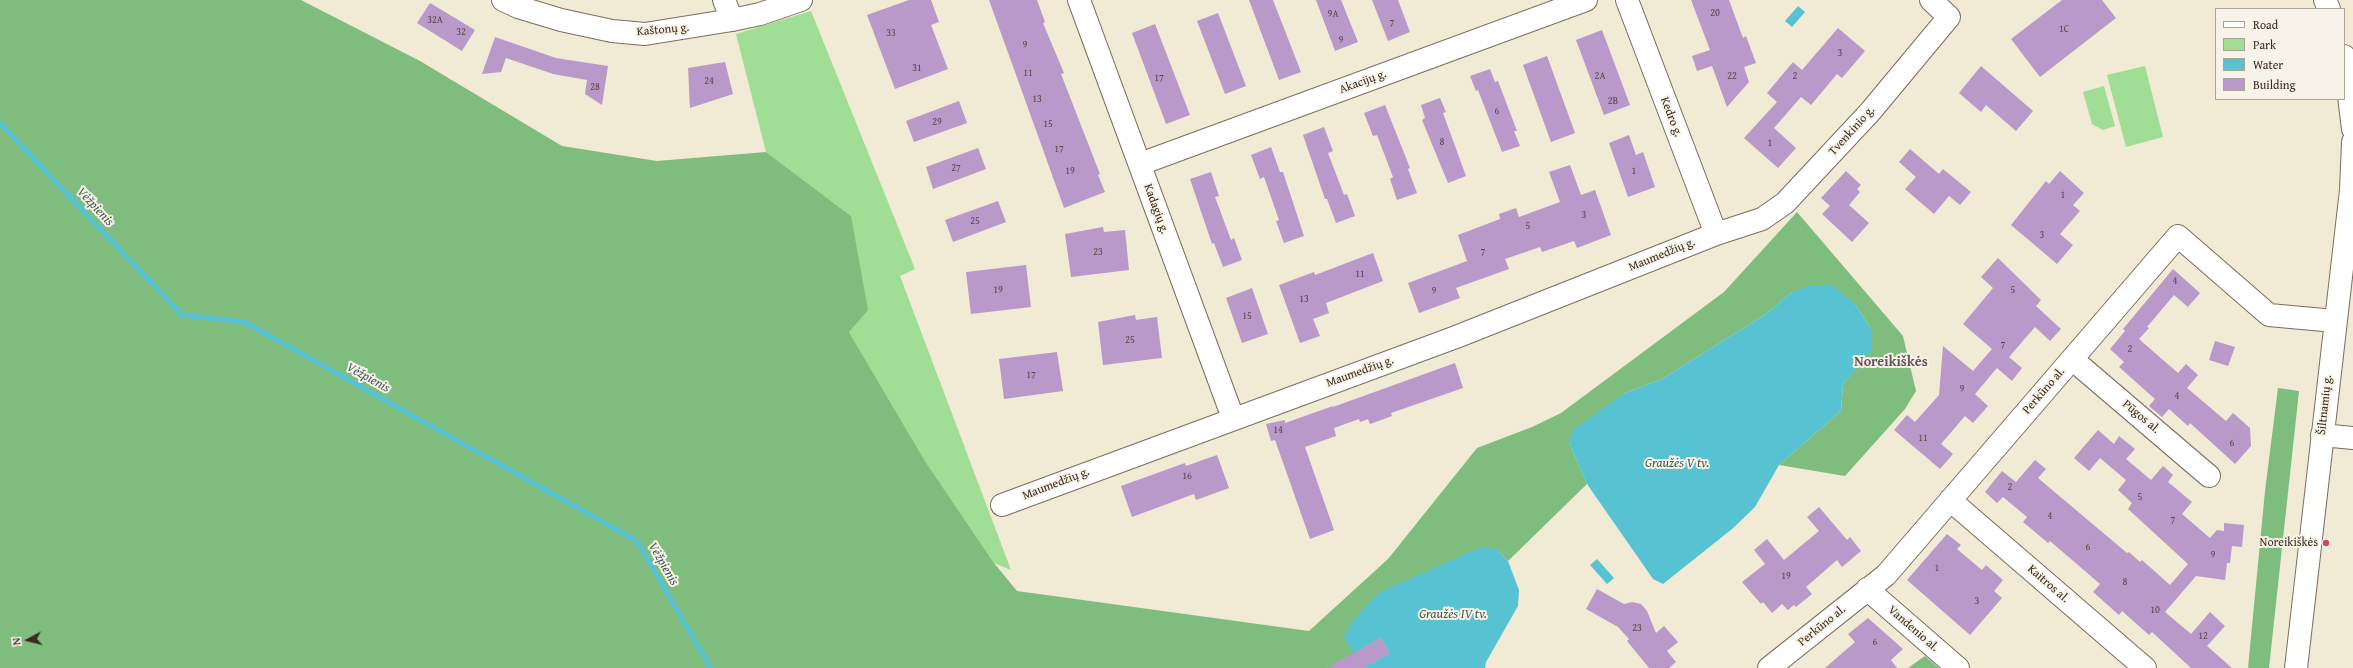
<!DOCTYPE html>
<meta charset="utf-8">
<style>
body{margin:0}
#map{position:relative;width:2353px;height:668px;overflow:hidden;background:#f1ead5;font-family:"Gentium Book Plus",serif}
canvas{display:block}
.legend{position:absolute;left:2215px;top:8px;width:130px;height:92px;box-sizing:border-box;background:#f7f3e8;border:1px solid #aca397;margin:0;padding:5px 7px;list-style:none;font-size:12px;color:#3b2a1e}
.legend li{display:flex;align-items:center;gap:8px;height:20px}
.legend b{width:20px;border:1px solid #aca397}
.north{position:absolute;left:8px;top:620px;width:40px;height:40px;-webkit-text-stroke:3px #f7f3e8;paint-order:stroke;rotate:263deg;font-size:11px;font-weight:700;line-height:16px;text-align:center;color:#3b2a1e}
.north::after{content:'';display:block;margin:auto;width:14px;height:18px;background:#3b2a1e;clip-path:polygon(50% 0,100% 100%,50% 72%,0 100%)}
</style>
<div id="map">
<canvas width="2353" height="668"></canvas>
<ul class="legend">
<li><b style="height:5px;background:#fff"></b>Road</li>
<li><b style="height:11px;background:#9fde94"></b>Park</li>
<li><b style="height:11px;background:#57c2d2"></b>Water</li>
<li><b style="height:11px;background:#b999c9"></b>Building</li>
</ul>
<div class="north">N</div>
</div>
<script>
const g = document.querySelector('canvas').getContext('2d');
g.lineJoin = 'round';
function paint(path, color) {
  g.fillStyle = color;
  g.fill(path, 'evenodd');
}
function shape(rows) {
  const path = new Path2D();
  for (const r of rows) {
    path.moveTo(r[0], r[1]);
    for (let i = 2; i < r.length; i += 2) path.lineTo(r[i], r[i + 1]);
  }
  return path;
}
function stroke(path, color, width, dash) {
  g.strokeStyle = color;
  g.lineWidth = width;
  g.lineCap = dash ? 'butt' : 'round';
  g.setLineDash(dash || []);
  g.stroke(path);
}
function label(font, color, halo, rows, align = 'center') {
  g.font = font + ' "Gentium Book Plus",serif';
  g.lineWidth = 4;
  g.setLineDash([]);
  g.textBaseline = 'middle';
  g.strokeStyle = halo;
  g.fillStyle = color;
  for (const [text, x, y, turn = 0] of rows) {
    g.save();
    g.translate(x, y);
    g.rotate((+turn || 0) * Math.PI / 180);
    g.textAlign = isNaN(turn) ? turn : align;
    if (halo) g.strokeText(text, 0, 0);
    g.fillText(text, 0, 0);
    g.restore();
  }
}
const green = shape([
 [811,11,915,269,900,276,1011,570,994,563,925,461,849,332,851,216,766,152,736,34],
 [2145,66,2163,137,2126,147,2107,75],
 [2104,86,2115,126,2103,130,2092,124,2083,92]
]);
const forest = shape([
 [0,0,301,0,420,61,562,146,657,161,766,152,851,216,868,310,849,332,925,461,994,563,1017,591,1309,631,1388,559,1477,448,1532,427,1561,413,1724,292,1797,212,1903,336,1916,391,1905,409,1845,476,1779,465,1841,411,1843,384,1871,350,1871,329,1855,304,1792,292,1766,314,1662,379,1625,393,1569,443,1587,484,1508,561,1498,550,1354,653,1381,638,1390,653,1363,668,0,668],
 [2278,388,2299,391,2269,668,2248,668,2265,491],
 [1925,656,1939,668,1908,668]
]);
const water = shape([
 [1798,6,1805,12,1792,27,1785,21],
 [1812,285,1832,285,1855,304,1871,329,1871,351,1843,384,1841,411,1779,465,1755,507,1732,529,1663,584,1653,579,1587,484,1569,443,1573,430,1625,393,1662,379,1766,314,1792,292],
 [1482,547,1498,550,1508,561,1519,590,1518,606,1486,662,1485,668,1363,668,1390,653,1381,638,1354,653,1344,638,1351,623,1378,593],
 [1597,559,1614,578,1607,584,1590,565]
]);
const stream = shape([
 [0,123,182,315,245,322,637,541,711,668]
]);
const building = shape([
 [909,0,931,0,939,22,931,25,948,69,895,89,867,15],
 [989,0,1037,0,1045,22,1043,23,1064,73,1061,74,1100,174,1098,175,1105,192,1064,208],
 [1249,0,1273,0,1301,72,1279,80],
 [1316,0,1341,0,1358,42,1335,51],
 [1372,0,1398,0,1410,32,1388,41],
 [1691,0,1729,0,1743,38,1746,36,1756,63,1744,67,1749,82,1727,107,1712,66,1697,71,1692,56,1710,50],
 [2062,0,2102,0,2116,18,2040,77,2011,39],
 [430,3,475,30,462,51,417,23],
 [1218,13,1246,86,1225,94,1197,21],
 [1155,24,1190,115,1166,124,1132,33],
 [1838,28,1865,51,1842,78,1837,74,1811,105,1801,97,1774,128,1796,148,1778,168,1744,138,1777,102,1767,93,1793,62,1802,70],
 [1602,30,1630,105,1604,115,1576,40],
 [495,37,556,58,608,66,602,105,585,94,587,80,553,74,506,58,501,72,482,74],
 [1547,56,1575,133,1551,142,1523,65],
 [725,62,733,94,690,108,688,68],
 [1981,66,2033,111,2016,131,1986,105,1981,112,1959,93],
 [1490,69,1495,82,1498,81,1517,131,1514,131,1520,146,1502,152,1478,90,1476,91,1470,76],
 [1440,98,1446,112,1443,113,1466,176,1448,183,1422,120,1425,118,1421,105],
 [959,101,967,123,914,142,906,121],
 [1385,105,1410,168,1408,169,1417,193,1397,200,1390,179,1393,177,1377,135,1373,136,1364,113],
 [1324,127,1333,151,1328,153,1344,195,1347,194,1355,216,1336,223,1327,199,1325,199,1303,135],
 [1629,135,1636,155,1643,152,1655,187,1628,197,1609,143],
 [1271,147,1280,172,1283,172,1304,236,1284,243,1276,221,1279,220,1264,177,1260,179,1251,155],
 [978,148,986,169,933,189,926,167],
 [1910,149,1939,174,1943,169,1971,192,1960,205,1949,196,1934,214,1905,189,1916,177,1899,162],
 [1570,165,1581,195,1595,190,1611,235,1577,248,1574,241,1542,252,1540,247,1505,259,1509,269,1456,288,1460,298,1419,313,1408,283,1467,261,1458,235,1500,219,1499,214,1516,208,1519,217,1560,202,1549,172],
 [1846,171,1861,185,1857,189,1860,192,1849,205,1869,223,1852,242,1822,214,1830,206,1821,198],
 [2060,171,2084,193,2073,205,2080,211,2060,234,2073,245,2057,264,2011,225,2046,181,2049,184],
 [1211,172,1219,196,1215,197,1231,240,1234,238,1242,260,1223,267,1214,243,1212,244,1190,179],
 [998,201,1006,222,953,242,945,220],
 [1103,227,1104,232,1125,230,1129,270,1071,277,1065,234],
 [1373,253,1383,281,1326,303,1329,313,1313,319,1320,336,1300,343,1279,285,1314,272,1315,275],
 [1998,258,2041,300,2036,306,2061,329,2050,341,2035,327,2009,357,2022,368,2012,381,1997,368,1975,394,1988,406,1973,423,1965,416,1941,444,1953,454,1940,469,1894,430,1907,415,1915,422,1939,395,1943,346,1973,371,1992,349,1963,324,1993,288,1981,277],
 [1026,265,1031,307,971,314,966,272],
 [2173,269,2200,293,2188,307,2174,295,2147,327,2149,328,2139,339,2178,373,2186,364,2198,375,2187,388,2226,421,2233,413,2250,428,2251,446,2235,464,2190,423,2188,426,2169,409,2162,417,2149,406,2155,399,2119,367,2124,362,2110,349,2125,331,2123,329],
 [1252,288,1268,334,1242,343,1226,298],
 [1135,315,1136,320,1157,317,1162,358,1103,365,1098,322],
 [2215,341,2235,347,2228,366,2209,360],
 [1057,352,1063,391,1004,399,999,359],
 [1455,363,1463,388,1391,413,1392,416,1370,424,1368,419,1360,422,1359,419,1334,428,1336,436,1305,447,1334,530,1310,539,1275,440,1271,441,1266,424,1285,420,1285,423,1333,406,1333,407],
 [2098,430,2114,444,2119,436,2135,449,2126,459,2151,480,2163,466,2173,475,2168,482,2192,502,2182,514,2210,538,2217,530,2224,531,2224,523,2244,525,2242,547,2232,546,2230,563,2227,563,2225,580,2196,576,2165,612,2191,634,2210,612,2225,626,2207,646,2232,668,2191,668,2152,632,2149,635,2122,611,2119,615,2093,592,2100,584,2050,541,2048,543,2023,522,2027,517,2003,497,1997,503,1985,492,2002,471,2016,482,2035,460,2046,469,2038,478,2127,553,2129,552,2140,562,2142,560,2170,585,2188,564,2128,509,2132,503,2118,490,2126,480,2100,458,2089,471,2074,458],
 [1217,455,1229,488,1196,500,1194,494,1132,517,1121,486,1185,463,1186,466],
 [1819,507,1847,540,1850,537,1861,551,1842,567,1837,560,1806,587,1812,594,1796,607,1794,605,1788,610,1782,604,1772,613,1763,602,1761,604,1742,582,1765,564,1754,550,1767,539,1784,560,1819,531,1807,517],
 [1947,534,1961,545,1957,549,1982,570,1986,565,2003,580,1994,591,2002,598,1970,635,1907,580],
 [1597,589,1624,604,1632,602,1641,604,1647,611,1656,633,1664,626,1678,642,1667,651,1676,662,1669,668,1649,668,1627,641,1629,639,1618,627,1586,609],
 [1868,618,1903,649,1891,660,1897,668,1825,668,1855,642,1848,634],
 [1381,638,1390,653,1363,668,1326,668]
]);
const minor = shape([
 [503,0,518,7,561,20,612,31,645,34,732,20,760,14,801,0],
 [724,0,732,20],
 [1079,0,1233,418],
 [1627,0,1716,234],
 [1140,164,1586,0],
 [2072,359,2209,476],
 [2322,435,2353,438],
 [1950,500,2145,668],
 [1002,505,1456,337,1716,234,1762,219,1785,203,1870,112,1949,17,1931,0],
 [1867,589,1958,668],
 [1769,668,1886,575,2178,236,2269,315,2335,321]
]);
const major = shape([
 [2325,0,2329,9],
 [2344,56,2353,129],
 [2296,668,2351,190,2353,142]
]);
const markers = [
 [2326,543,4,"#d1495b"]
];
const numberNames = [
 ["20",1715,13],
 ["9A",1333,14],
 ["32A",435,20],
 ["7",1392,23],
 ["1C",2064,29],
 ["32",461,32],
 ["33",891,33],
 ["9",1341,40],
 ["9",1025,45],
 ["3",1840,53],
 ["31",917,68],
 ["11",1028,73],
 ["2A",1600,76],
 ["22",1732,76],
 ["2",1795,76],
 ["17",1159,78],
 ["24",709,81],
 ["28",595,87],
 ["13",1037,99],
 ["2B",1613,101],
 ["6",1497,111],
 ["29",937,122],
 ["15",1048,124],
 ["8",1442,142],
 ["1",1770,143],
 ["17",1059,149],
 ["27",956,168],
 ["19",1070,171],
 ["1",1634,171],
 ["1",2063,195],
 ["3",1584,215],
 ["25",975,221],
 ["5",1528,226],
 ["3",2042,235],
 ["23",1098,252],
 ["7",1483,252],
 ["11",1360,274],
 ["4",2175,281],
 ["19",998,290],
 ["5",2013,290],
 ["9",1434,291],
 ["13",1304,299],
 ["15",1247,316],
 ["25",1130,340],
 ["7",2003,345],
 ["2",2130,349],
 ["17",1031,375],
 ["9",1962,389],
 ["4",2177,396],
 ["14",1278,430],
 ["11",1923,438],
 ["6",2232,443],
 ["16",1187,476],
 ["2",2010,487],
 ["5",2140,497],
 ["4",2050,516],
 ["7",2173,520],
 ["6",2088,547],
 ["9",2213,555],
 ["1",1937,568],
 ["19",1786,576],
 ["8",2125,582],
 ["3",1977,601],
 ["10",2155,610],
 ["23",1637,628],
 ["12",2203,636],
 ["6",1875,642]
];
const streetNames = [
 ["Kaštonų g.",663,30,-5],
 ["Akacijų g.",1363,82,-20],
 ["Kedro g.",1671,117,69],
 ["Tvenkinio g.",1852,131,-48],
 ["Kadagių g.",1156,209,70],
 ["Maumedžių g.",1662,255,-22],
 ["Maumedžių g.",1360,372,-20],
 ["Perkūno al.",2044,391,-49],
 ["Šiltnamių g.",2325,405,-84],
 ["Pūgos al.",2141,417,40],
 ["Maumedžių g.",1056,484,-21],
 ["Kaitros al.",2048,584,41],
 ["Perkūno al.",1822,626,-39],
 ["Vandenio al.",1913,629,41]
];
const poiNames = [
 ["Noreikiškės",2318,543]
];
const waterNames = [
 ["Vėžpienis",95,207,47],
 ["Vėžpienis",368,378,29],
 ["Graužės V tv.",1677,464],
 ["Vėžpienis",663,564,60],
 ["Graužės IV tv.",1453,615]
];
const quarterNames = [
 ["Noreikiškės",1891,362]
];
paint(green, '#9fde94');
paint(forest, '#7fbd7e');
paint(water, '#57c2d2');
stroke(stream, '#57c2d2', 5);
paint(building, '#b999c9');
stroke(minor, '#7b6d5e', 24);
stroke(major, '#7b6d5e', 24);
stroke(minor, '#fff', 22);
stroke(major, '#fff', 22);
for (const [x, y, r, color] of markers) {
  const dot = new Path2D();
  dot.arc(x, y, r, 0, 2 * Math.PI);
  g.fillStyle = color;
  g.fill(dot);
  stroke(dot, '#f7f3e8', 1.5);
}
label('10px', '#5a4649', null, numberNames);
label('12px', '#3b2a1e', '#f7f3e8', streetNames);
label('12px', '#3b2a1e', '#f7f3e8', poiNames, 'right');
label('italic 13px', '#435854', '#f7f3e8', waterNames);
label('bold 14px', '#67515a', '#f7f3e8', quarterNames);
</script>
